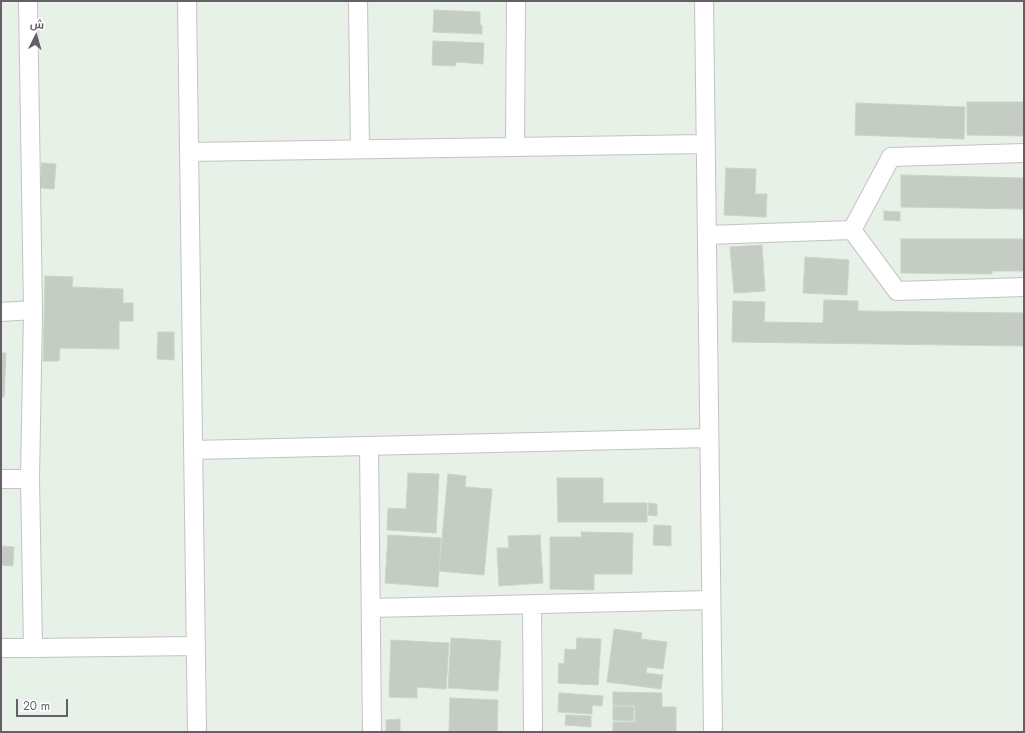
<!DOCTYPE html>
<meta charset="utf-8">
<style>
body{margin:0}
#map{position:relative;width:1025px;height:733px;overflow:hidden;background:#e7f1e7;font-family:Jost,Cairo,sans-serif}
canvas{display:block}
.frame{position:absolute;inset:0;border:2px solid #665e68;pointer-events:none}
.north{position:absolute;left:16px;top:16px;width:40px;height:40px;-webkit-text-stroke:3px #fff;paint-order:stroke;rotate:5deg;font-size:11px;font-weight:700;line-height:16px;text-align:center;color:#665e68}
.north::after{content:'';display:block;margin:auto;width:14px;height:18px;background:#665e68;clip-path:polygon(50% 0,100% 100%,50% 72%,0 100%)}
.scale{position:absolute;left:16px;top:699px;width:52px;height:18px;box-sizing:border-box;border:2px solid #665e68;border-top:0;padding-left:5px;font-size:12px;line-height:14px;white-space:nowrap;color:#665e68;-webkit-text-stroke:3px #fff;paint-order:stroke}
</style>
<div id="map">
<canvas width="1025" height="733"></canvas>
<div class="frame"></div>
<div class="north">ش</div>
<div class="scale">20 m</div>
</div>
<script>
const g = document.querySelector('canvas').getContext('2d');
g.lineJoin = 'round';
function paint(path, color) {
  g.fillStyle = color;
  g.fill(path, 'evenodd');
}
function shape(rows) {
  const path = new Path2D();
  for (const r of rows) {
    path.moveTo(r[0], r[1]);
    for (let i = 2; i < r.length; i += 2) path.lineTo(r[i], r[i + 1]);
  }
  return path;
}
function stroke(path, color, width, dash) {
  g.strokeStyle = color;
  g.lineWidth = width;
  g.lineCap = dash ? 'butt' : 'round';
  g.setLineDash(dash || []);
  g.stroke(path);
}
const building = shape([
 [434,10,480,12,480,25,482,25,482,34,433,32,434,10],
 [433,41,484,43,483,64,456,62,455,66,432,65,433,41],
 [967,102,1024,102,1024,136,967,135,967,102],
 [856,103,965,107,964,139,855,135,856,103],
 [42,163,56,164,54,189,40,188,42,163],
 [726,168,756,169,755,194,767,194,766,217,724,215,726,168],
 [901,175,1024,178,1024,209,901,207,901,175],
 [884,211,900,212,900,221,884,220,884,211],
 [901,239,1024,239,1024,271,992,271,992,274,901,273,901,239],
 [762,245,765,291,734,293,730,247,762,245],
 [805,257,849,260,847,295,803,293,805,257],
 [45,276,73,277,72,287,123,289,123,303,133,303,133,321,119,321,119,349,60,348,59,361,43,361,45,276],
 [824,300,858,301,858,311,1024,313,1024,346,732,342,733,301,765,302,764,322,823,323,824,300],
 [158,332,174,332,174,360,157,359,158,332],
 [1,353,6,353,4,397,1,397,1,353],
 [408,473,439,474,436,533,387,530,388,508,406,509,408,473],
 [448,474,466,476,465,487,492,489,484,575,439,571,448,474],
 [557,478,603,478,603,503,647,503,647,522,558,522,557,478],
 [649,503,657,504,657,516,648,515,649,503],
 [654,525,671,526,671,546,653,545,654,525],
 [581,532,633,533,632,574,594,574,594,590,550,589,550,537,582,537,581,532],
 [388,535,441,538,438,587,385,583,388,535],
 [540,535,543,583,499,586,497,548,509,548,508,536,540,535],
 [1,546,14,547,13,566,1,565,1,546],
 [614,629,642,633,641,639,667,642,663,669,647,667,646,673,663,675,661,689,607,682,614,629],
 [451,638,501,641,498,691,448,688,451,638],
 [577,638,601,639,598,685,558,683,559,663,564,664,565,649,576,650,577,638],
 [391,640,449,643,446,689,417,687,417,698,389,697,391,640],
 [613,692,662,693,662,707,676,707,676,732,613,732,613,722,635,722,635,706,613,705,613,692],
 [559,693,603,696,602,706,592,705,592,714,558,712,559,693],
 [450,698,498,700,497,732,449,732,450,698],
 [613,706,634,707,633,721,613,720,613,706],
 [566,715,591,716,591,727,565,725,566,715],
 [400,719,400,732,386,732,386,720,400,719]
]);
const minor = shape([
 [187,1,197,732],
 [358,1,360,149],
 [704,1,713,732],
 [515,147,516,1],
 [189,152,705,144],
 [852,230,891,157,1024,153],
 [852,230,897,291,1024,287],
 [707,235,852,230],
 [1,312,33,310,28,1],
 [369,446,372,732],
 [193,450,709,438],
 [1,479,30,479,33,310],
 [532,604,533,732],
 [371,608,711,600],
 [1,648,33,648,30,479],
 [33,648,195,646]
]);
paint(building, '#c5ccc3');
stroke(building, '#c7d6c5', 1);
stroke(minor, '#c7c0c8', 20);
stroke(minor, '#fff', 18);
</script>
